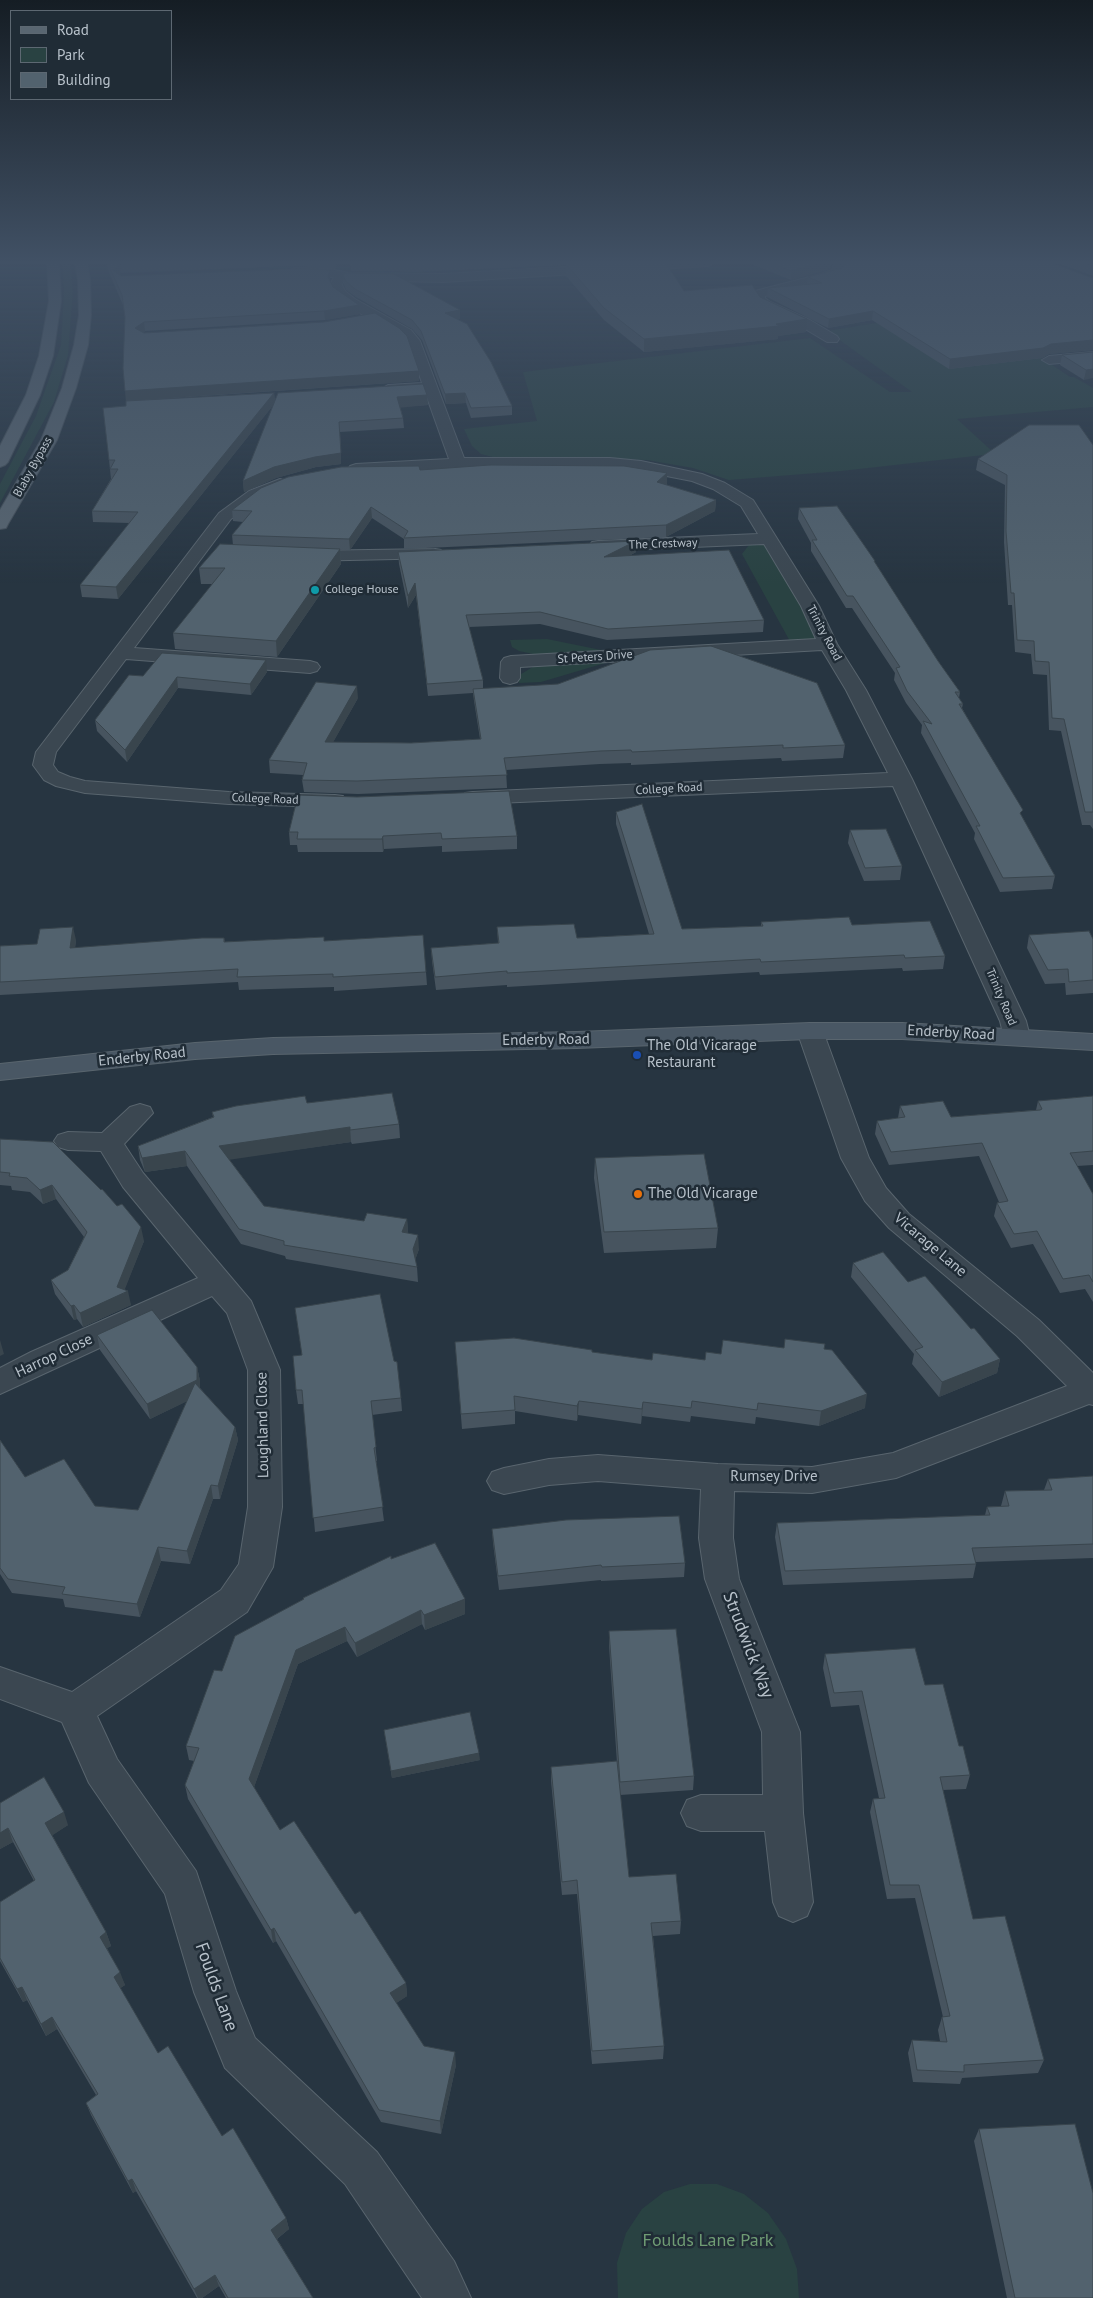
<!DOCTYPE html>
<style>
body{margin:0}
#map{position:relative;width:1093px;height:2298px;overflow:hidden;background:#273541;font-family:"PT Sans",sans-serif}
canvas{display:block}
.legend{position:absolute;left:10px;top:10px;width:162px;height:90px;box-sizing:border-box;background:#202c36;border:1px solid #5d6872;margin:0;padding:6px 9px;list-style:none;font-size:15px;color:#b8c2cb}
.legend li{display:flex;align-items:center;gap:10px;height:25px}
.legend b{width:25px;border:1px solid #5d6872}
</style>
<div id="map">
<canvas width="1093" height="2298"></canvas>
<ul class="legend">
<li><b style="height:6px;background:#596671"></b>Road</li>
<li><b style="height:14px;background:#294242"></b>Park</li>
<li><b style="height:14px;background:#52626e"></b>Building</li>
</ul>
</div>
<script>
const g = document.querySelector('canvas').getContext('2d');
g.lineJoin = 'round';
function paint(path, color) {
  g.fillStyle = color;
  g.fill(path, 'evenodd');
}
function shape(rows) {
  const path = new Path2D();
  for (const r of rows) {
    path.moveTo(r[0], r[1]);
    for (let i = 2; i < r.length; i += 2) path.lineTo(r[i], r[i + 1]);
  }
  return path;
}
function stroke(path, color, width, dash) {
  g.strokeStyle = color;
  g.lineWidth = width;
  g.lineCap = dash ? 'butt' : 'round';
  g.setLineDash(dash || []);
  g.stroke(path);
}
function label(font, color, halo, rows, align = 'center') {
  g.font = font + ' "PT Sans",sans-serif';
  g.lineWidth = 5;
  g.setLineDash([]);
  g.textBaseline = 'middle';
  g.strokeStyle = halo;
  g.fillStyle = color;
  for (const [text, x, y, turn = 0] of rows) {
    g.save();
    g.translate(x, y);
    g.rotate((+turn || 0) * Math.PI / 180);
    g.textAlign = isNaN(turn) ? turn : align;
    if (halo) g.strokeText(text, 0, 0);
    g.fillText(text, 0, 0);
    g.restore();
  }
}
const green = shape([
 [62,262,70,262,73,291,68,355,54,402,0,503,0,484,36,416,61,345,64,290],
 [938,313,1045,360,1070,377,1074,377,1093,388,1093,407,957,419,993,452,984,455,841,471,729,480,693,468,647,460,493,457,481,454,472,446,464,429,537,421,523,372,810,338,890,392,912,392,827,331],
 [769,539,828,644,792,645,742,554,753,540],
 [547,639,611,652,547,657,519,651,512,647,510,640],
 [612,661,541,682,519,683,518,676,536,665],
 [690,2184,717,2184,744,2194,768,2213,786,2239,797,2269,799,2298,618,2298,617,2263,626,2233,642,2209,664,2192]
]);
const minor = shape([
 [649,262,715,262,709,266,443,282,344,280,342,285,345,291,355,299,411,330,420,341,464,458,610,458,641,461,702,474,725,483,753,500,819,606,837,644,866,690,912,779,1026,1021,1030,1037,1026,1043,1017,1045,1008,1043,1004,1037,1000,1021,893,786,473,804,465,803,462,798,465,793,473,792,888,773,846,690,822,650,520,667,520,678,517,682,510,684,503,682,500,678,501,662,504,658,511,656,816,639,801,606,764,544,598,551,592,550,589,546,592,542,598,541,758,534,741,506,713,489,692,481,641,471,610,468,458,468,356,474,350,472,348,469,350,466,356,464,449,459,425,392,388,393,381,389,388,385,422,383,409,345,401,336,345,305,335,296,330,285,334,277,294,276,288,272,294,268,331,269,348,273,443,274,649,262],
 [834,262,846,262,847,264,841,275,765,296,765,298,770,302,810,320,837,336,839,339,837,342,827,342,800,326,760,308,753,299,755,291,821,274,832,270,834,262],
 [1093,352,1093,360,1049,364,1042,360,1049,356,1093,352],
 [280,479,286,481,288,484,286,487,261,497,231,519,134,648,310,661,317,663,320,667,317,671,310,673,126,659,56,752,53,765,58,772,70,777,85,781,229,792,335,795,343,796,346,801,343,806,335,807,229,804,85,793,56,786,44,780,33,765,36,752,219,513,249,491,280,479],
 [435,549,441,550,444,554,441,558,303,561,297,560,294,556,297,552,303,551,435,549],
 [810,1023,819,1026,823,1031,869,1158,886,1188,909,1214,1039,1320,1093,1373,1093,1405,1089,1404,896,1478,812,1493,734,1491,733,1538,739,1579,800,1732,803,1813,813,1902,807,1916,793,1922,779,1916,773,1902,765,1831,701,1831,687,1826,681,1813,687,1800,701,1795,763,1795,762,1732,705,1579,699,1538,701,1489,598,1481,549,1485,504,1494,492,1490,487,1481,492,1472,504,1468,549,1459,598,1455,718,1464,812,1467,893,1453,1067,1386,1017,1336,889,1228,865,1201,841,1158,797,1031,801,1026,810,1023],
 [140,1104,150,1107,153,1113,124,1144,143,1173,251,1301,280,1370,282,1507,273,1567,247,1612,97,1716,117,1759,196,1871,236,1991,255,2038,377,2152,454,2261,471,2298,422,2298,345,2184,225,2068,194,1992,165,1894,89,1783,62,1722,0,1699,0,1667,72,1692,221,1590,239,1564,248,1507,248,1370,227,1313,212,1296,0,1394,0,1368,31,1352,198,1278,123,1187,101,1151,68,1150,58,1147,54,1141,58,1135,68,1132,102,1133,130,1107,140,1104]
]);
const secondary = shape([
 [810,1023,902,1023,1093,1034,1093,1050,902,1039,810,1039,577,1048,273,1054,195,1059,0,1080,0,1064,195,1043,273,1038,577,1032,810,1023]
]);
const primary = shape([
 [47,262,59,262,61,301,53,356,40,395,8,462,5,465,0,467,0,446,26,395,39,356,49,301,47,262],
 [75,262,87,262,90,280,91,315,88,345,76,388,57,440,8,524,6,528,0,529,0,510,41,440,62,388,74,345,79,315,78,280,75,262]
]);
const wall = shape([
 [107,262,339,262,335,269,295,266,121,273,119,275,121,276,330,279,330,281,333,287,360,314,325,320,145,331,143,333,419,381,146,400,274,393,275,402,427,395,428,405,400,407,403,418,404,428,340,432,341,464,316,467,276,478,244,492,243,481,274,404,118,599,82,597,80,585,130,523,93,522,92,511,111,479,109,460,126,406,125,317,123,305,108,270],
 [350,262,665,262,684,291,760,297,806,332,778,336,778,339,644,352,604,320,566,276,566,265,418,272,351,271],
 [746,262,832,262,830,269,791,280],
 [1055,262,1093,262,1093,276],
 [842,268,1093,278,1093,350,1049,354,1042,358,949,369,872,320,828,328,767,297,768,288,807,284,808,277],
 [343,276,460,319,458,319,512,406,512,415,471,418,466,403,446,404,422,340,412,329,356,297,346,290,344,285],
 [1093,352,1084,380,1060,365,1062,355],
 [1093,445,1093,829,1090,825,1082,825,1061,731,1049,730,1047,675,1033,674,1031,654,1015,652,1012,605,1008,605,1004,542,1005,485,976,470,978,459],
 [420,470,667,473,667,484,666,485,716,500,715,511,666,537,404,549,404,539,372,518,350,550,340,550,341,564,277,657,175,649,173,633,213,584,201,584,199,568,233,545,232,535,243,522,233,521,232,510],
 [799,508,875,561,875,563,938,661,960,692,959,698,963,704,962,708,1055,876,1052,889,1000,892,974,839,975,833,921,733,922,725,906,703,894,680,895,673,852,608,846,608,811,551,811,543,798,519],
 [398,552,636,552,629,556,764,620,763,632,607,640,540,624,469,627,483,680,483,688,845,745,843,758,782,761,781,758,631,765,631,763,600,764,506,770,507,788,358,794,304,792,302,780,303,775,270,773,269,760,358,698,333,742,411,743,480,739,474,701,473,693,428,696,416,595,408,608,399,564],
 [267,672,251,695,178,688,127,762,97,731,95,720,143,676],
 [298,795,517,836,517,849,442,852,442,846,384,849,383,852,298,852,297,845,290,845,289,832],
 [616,812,682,929,761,926,761,922,852,925,945,956,943,969,903,971,902,968,760,975,759,972,507,987,507,985,436,990,432,961,431,948,498,943,497,927,577,938,649,934,616,824],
 [850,830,902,866,900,880,864,881,848,843],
 [1029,935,1093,939,1093,993,1066,995,1065,983,1045,984,1027,948],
 [324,937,324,941,426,972,427,985,334,991,334,987,239,990,238,982,0,995,0,946,37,944,76,940,75,948,224,938,225,942],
 [1093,1096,1093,1165,1077,1166,1093,1194,1093,1302,1085,1289,1060,1293,1033,1244,1011,1248,994,1216,997,1203,999,1202,979,1156,889,1165,875,1134,877,1121,898,1118,900,1106,951,1117,1036,1110,1038,1101],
 [307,1103,399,1124,400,1138,352,1144,351,1142,229,1159,264,1206,364,1221,407,1219,408,1233,419,1249,415,1260,417,1267,418,1282,286,1259,285,1256,241,1244,187,1166,145,1172,140,1160,138,1146,213,1117,212,1112],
 [0,1139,144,1241,124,1290,131,1305,83,1327,77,1319,74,1320,55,1294,51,1280,68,1270,84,1237,56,1199,43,1204,30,1192,12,1190,11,1186,0,1185],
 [595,1158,718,1228,716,1248,604,1253,594,1178],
 [853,1263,908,1282,971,1329,1000,1359,997,1373,939,1397,912,1364,914,1354,851,1277],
 [295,1308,401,1398,402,1411,372,1415,377,1461,376,1461,384,1521,315,1532,304,1404,298,1404,296,1390,302,1355],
 [97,1335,197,1367,200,1381,200,1388,235,1427,238,1440,220,1499,213,1499,190,1564,161,1561,140,1617,65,1607,63,1599,12,1593,0,1574,0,1440,25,1477,95,1506,138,1510,187,1401,150,1419,100,1350],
 [455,1342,592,1352,652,1360,705,1360,721,1354,784,1348,824,1349,865,1408,819,1426,756,1417,755,1424,691,1416,690,1422,642,1416,641,1424,578,1415,577,1421,515,1411,515,1424,462,1429],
 [1093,1476,1093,1558,976,1562,976,1564,973,1578,783,1585,775,1537,777,1523,985,1515,987,1507,1001,1506,1005,1491,1044,1490,1048,1479],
 [492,1529,685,1563,684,1577,601,1581,601,1580,499,1590,493,1543],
 [391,1559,465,1614,425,1630,422,1624,357,1657,347,1641,298,1664,254,1787,280,1830,355,1914,406,1983,407,1996,396,2003,424,2046,456,2065,441,2134,381,2122,276,1941,273,1943,188,1799,185,1785,194,1761,189,1760,186,1746,222,1671,303,1600,303,1598],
 [609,1631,694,1776,693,1790,620,1795,629,1877,681,1921,680,1934,653,1936,664,2046,663,2059,592,2064,577,1894,562,1895,551,1781,551,1767,617,1763,609,1646],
 [825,1654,925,1685,959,1746,970,1775,966,1789,943,1790,973,1919,1044,2060,1038,2073,962,2078,960,2084,913,2082,908,2053,912,2040,940,2041,938,2030,942,2017,943,2017,915,1898,887,1899,870,1812,873,1799,879,1798,859,1705,831,1707,823,1668],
 [384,1730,480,1760,392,1778],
 [0,1803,68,1825,52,1835,106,1932,111,1946,107,1948,125,1985,120,1988,158,2053,222,2136,286,2218,289,2229,277,2239,313,2298,226,2298,219,2286,202,2298,197,2298,136,2191,133,2193,91,2115,86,2103,96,2095,57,2029,46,2036,27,2000,23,2002,0,1961,0,1902,34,1881,13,1842,0,1849],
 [979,2129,1093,2298,1007,2298,974,2141]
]);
const shadedWall = shape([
 [334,262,339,262,335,269],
 [823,262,832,262,830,269,791,280,791,271],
 [120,264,121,273,115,279,113,270],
 [330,270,330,279,328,286,328,277],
 [359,305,360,314,325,320,324,311],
 [460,310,460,319,446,322,445,313],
 [873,311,872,320,828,328,829,319],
 [807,319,806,332,778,336,778,339,644,352,644,339,776,324],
 [144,322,145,331,136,338,135,328],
 [1093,340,1093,350,1049,354,1042,358,949,369,950,359,1051,344],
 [1093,369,1093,378,1084,380,1086,370],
 [419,371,419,381,126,401,125,391],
 [274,393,275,403,118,599,116,587],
 [465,393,466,403,446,404,445,394],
 [427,395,428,405,397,408,397,397],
 [340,432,341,464,316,467,276,478,244,492,243,481],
 [667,473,667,484,657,493,657,482],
 [716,500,715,511,666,537,666,525],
 [371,507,372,518,350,550,349,539],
 [636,541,636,552,604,569,604,557],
 [340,549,341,564,277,657,276,641],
 [415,583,416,595,408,608,408,596],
 [266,660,267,672,251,695,250,684],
 [177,677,178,688,127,762,125,750],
 [357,686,358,698,326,755,325,742],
 [383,836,384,849,383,852,382,839],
 [73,927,76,940,73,961,70,948],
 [350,1127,351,1142,221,1161,219,1146],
 [185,1151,187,1166,145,1172,142,1158],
 [52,1185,56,1199,43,1204,40,1190],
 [407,1219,408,1233,402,1232],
 [141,1227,144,1241,123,1294,128,1291,131,1305,83,1327,80,1313,117,1287],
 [418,1235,419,1249,414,1263,413,1249],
 [74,1305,77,1319,74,1320,71,1306],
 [0,1340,4,1354,0,1356],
 [1000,1359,997,1373,939,1397,942,1382],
 [197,1367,200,1381,200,1395,150,1419,147,1404],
 [867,1394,865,1408,819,1426,821,1411],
 [579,1401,578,1415,577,1421,577,1406],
 [643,1402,642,1416,641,1424,642,1409],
 [235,1427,238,1440,220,1499,218,1486],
 [211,1485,213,1499,190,1564,187,1551],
 [158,1547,161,1561,140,1617,137,1604],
 [465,1599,465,1614,425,1630,424,1615],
 [421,1610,422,1624,357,1657,355,1643],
 [345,1627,347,1641,298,1664,252,1793,249,1779,296,1650],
 [479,1753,480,1760,392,1778,391,1771],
 [64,1812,68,1825,50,1837,45,1823],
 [8,1828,13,1842,0,1849,0,1833],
 [274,1928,276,1941,273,1943,271,1930],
 [106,1932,111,1946,104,1950,100,1937],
 [120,1972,125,1985,118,1990,114,1977],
 [406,1983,407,1996,392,2006,390,1993],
 [22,1987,27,2000,23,2002,17,1989],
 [52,2017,57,2029,46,2036,41,2024],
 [455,2052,456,2065,441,2134,440,2121],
 [132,2179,136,2191,133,2193,128,2181],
 [286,2218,289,2229,274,2241,271,2230],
 [215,2275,219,2286,202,2298,198,2298,194,2289]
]);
const building = shape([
 [107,262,178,262,120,264,113,270,121,276,294,269,330,270,328,277,333,287,359,305,324,311,144,322,135,328,144,333,324,322,375,313,399,328,407,336,419,371,125,391,123,368,125,317,122,295,107,262],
 [350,262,434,262,417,263,350,262],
 [608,262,665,262,684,291,752,285,760,297,807,319,776,324,779,326,644,339,604,308,566,264,608,262],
 [769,262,823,262,791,271,769,262],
 [846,262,1048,262,1093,278,1093,340,1051,344,1043,348,950,359,873,311,829,319,768,288,822,283,808,277,842,268,846,262],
 [1081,262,1093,262,1093,266,1081,262],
 [345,273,394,274,460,310,445,313,467,324,491,362,512,406,471,408,465,393,445,394,421,331,412,320,355,289,346,281,343,276,345,273],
 [1093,352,1093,369,1086,370,1062,355,1093,352],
 [423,384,427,395,397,397,403,418,339,422,341,453,315,457,274,467,243,481,278,393,423,384],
 [274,393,116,587,80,585,138,512,92,511,118,469,110,469,115,460,109,460,103,408,126,406,126,401,274,393],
 [1029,425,1079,425,1093,445,1093,812,1085,812,1064,719,1052,718,1049,662,1035,661,1034,641,1017,640,1014,593,1011,593,1006,531,1007,475,978,459,1029,425],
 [490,465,624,466,667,473,657,482,716,500,666,525,404,538,408,531,371,507,349,539,232,535,252,511,232,510,261,488,288,477,341,467,419,466,420,470,490,465],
 [837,506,875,561,874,561,938,661,960,692,955,692,963,704,959,704,1023,810,1020,813,1055,876,1003,878,976,826,980,826,923,721,932,724,907,691,896,668,900,667,853,596,847,596,812,540,817,540,799,508,837,506],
 [636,541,604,557,729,550,764,620,608,629,540,612,466,615,483,680,427,684,415,583,408,596,398,552,636,541],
 [220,544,340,549,276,641,173,633,225,568,199,568,220,544],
 [711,646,817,683,845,745,783,748,783,745,632,752,631,750,600,751,504,758,507,775,357,781,302,780,307,763,269,760,316,682,357,686,325,742,411,743,481,739,473,689,558,684,650,650,711,646],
 [162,653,266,660,250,684,177,677,125,750,95,720,129,675,143,676,162,653],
 [509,791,517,836,442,839,441,833,383,836,382,839,297,839,298,832,289,832,298,795,357,797,509,791],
 [642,804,682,929,763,926,761,922,849,917,852,925,930,921,945,956,905,958,904,955,761,962,760,959,507,973,507,971,435,977,431,948,499,943,497,927,574,924,577,938,654,934,616,812,642,804],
 [886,829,902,866,865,868,850,830,886,829],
 [73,927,70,948,202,938,224,938,224,942,324,937,324,941,423,935,426,972,333,977,333,974,237,977,238,969,0,982,0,946,37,944,40,929,73,927],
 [1089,931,1093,939,1093,980,1069,982,1068,969,1048,970,1029,935,1089,931],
 [392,1093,399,1124,350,1130,350,1127,219,1146,264,1206,364,1221,367,1213,407,1219,402,1232,418,1235,413,1249,417,1267,284,1245,284,1241,239,1229,185,1151,142,1158,138,1146,214,1117,212,1112,236,1106,305,1096,307,1103,392,1093],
 [1093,1096,1093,1151,1070,1153,1093,1194,1093,1282,1089,1275,1063,1279,1037,1231,1014,1234,997,1203,1008,1201,982,1143,891,1152,877,1121,905,1117,900,1106,943,1101,951,1117,1040,1110,1042,1109,1038,1101,1093,1096],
 [0,1139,53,1142,101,1190,102,1189,117,1206,122,1204,141,1227,117,1287,128,1291,80,1313,74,1305,71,1306,51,1280,68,1270,87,1232,52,1185,40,1190,27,1178,9,1176,10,1173,0,1172,0,1139],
 [704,1154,718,1228,604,1232,595,1158,704,1154],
 [883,1252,908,1282,925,1276,971,1329,974,1328,1000,1359,942,1382,915,1350,923,1347,853,1263,883,1252],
 [380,1294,394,1361,397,1362,401,1398,371,1401,376,1447,374,1448,383,1507,313,1518,302,1390,296,1390,293,1356,302,1355,295,1308,380,1294],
 [152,1310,197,1367,197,1380,147,1404,97,1335,152,1310],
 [514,1338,592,1350,592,1352,652,1360,653,1353,705,1360,706,1352,721,1354,723,1340,784,1348,785,1339,825,1344,824,1349,832,1350,867,1394,821,1411,758,1403,757,1410,692,1401,691,1408,643,1402,642,1409,579,1401,577,1406,514,1396,515,1410,461,1414,455,1342,514,1338],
 [195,1383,235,1427,218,1486,211,1485,187,1551,158,1547,137,1604,62,1594,65,1587,8,1579,0,1568,0,1440,25,1477,64,1459,95,1506,138,1510,195,1383],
 [1093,1476,1093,1544,972,1548,976,1564,785,1571,777,1523,990,1515,987,1507,1009,1506,1005,1491,1052,1490,1048,1479,1093,1476],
 [679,1516,685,1563,602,1567,601,1565,498,1576,492,1529,566,1520,679,1516],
 [435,1543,465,1599,424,1615,421,1610,355,1643,345,1627,296,1650,249,1779,280,1830,294,1821,355,1914,360,1911,406,1983,390,1993,424,2046,455,2052,440,2121,379,2110,274,1928,271,1930,185,1785,199,1748,186,1746,214,1670,222,1671,235,1636,304,1599,303,1598,391,1556,391,1559,435,1543],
 [676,1629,694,1776,620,1782,609,1631,676,1629],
 [915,1648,925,1685,943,1684,959,1746,963,1746,970,1775,940,1777,973,1919,1005,1916,1044,2060,964,2065,964,2072,917,2070,912,2040,947,2042,942,2017,950,2016,919,1885,890,1885,873,1799,885,1798,862,1691,834,1693,825,1654,915,1648],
 [470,1712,479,1753,391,1771,384,1730,470,1712],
 [617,1761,629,1877,676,1874,681,1921,651,1923,664,2046,592,2051,577,1880,562,1882,551,1767,617,1761],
 [44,1777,64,1812,45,1823,106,1932,100,1937,120,1972,114,1977,158,2053,168,2046,222,2136,233,2128,286,2218,271,2230,313,2298,228,2298,215,2275,194,2289,132,2179,128,2181,86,2103,98,2094,52,2017,41,2024,22,1987,17,1989,0,1958,0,1902,35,1880,8,1828,0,1833,0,1803,44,1777],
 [1075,2124,1093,2193,1093,2298,1015,2298,1003,2242,979,2129,1075,2124]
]);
const markers = [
 [315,590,5,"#0f9aa8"],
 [637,1055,5,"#1a4fb4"],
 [638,1194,5,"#e8710a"]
];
const farStreetnames = [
 ["Blaby Bypass",33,467,-61],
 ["The Crestway",663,544,-2],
 ["Trinity Road",824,633,62],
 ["St Peters Drive",595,657,-4],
 ["College Road",669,789,-3],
 ["College Road",265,799,2],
 ["Trinity Road",1001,997,67]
];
const farPoinames = [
 ["College House",325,590]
];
const streetNames = [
 ["Enderby Road",951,1033,3],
 ["Enderby Road",546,1040,-1],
 ["Enderby Road",142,1057,-6],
 ["Vicarage Lane",930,1245,40],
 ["Harrop Close",54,1356,-25],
 ["Loughland Close",263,1425,-91],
 ["Rumsey Drive",774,1477]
];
const poiNames = [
 ["The Old Vicarage",647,1046],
 ["Restaurant",647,1063],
 ["The Old Vicarage",648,1194]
];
const nearStreetnames = [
 ["Strudwick Way",748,1645,69],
 ["Foulds Lane",216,1987,70]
];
const nearParknames = [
 ["Foulds Lane Park",708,2241]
];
paint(green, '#294242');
stroke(minor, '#59656e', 2);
stroke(secondary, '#59656e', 2);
stroke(primary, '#45505a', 2);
paint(minor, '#3b4751');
paint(secondary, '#495764');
paint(primary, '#596671');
paint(wall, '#47545f');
paint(shadedWall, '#39454d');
paint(building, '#52626e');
stroke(building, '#39454d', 1);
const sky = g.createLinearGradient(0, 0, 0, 584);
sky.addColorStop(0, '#151d24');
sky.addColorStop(0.45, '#415165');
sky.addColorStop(1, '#41516500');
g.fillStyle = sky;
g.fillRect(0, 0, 1093, 584);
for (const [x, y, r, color] of markers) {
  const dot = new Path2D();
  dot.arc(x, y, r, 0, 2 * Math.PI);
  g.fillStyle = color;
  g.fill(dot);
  stroke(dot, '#202c36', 2);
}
label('12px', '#b8c2cb', '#202c36', farStreetnames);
label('12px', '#b8c2cb', '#202c36', farPoinames, 'left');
label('15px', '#b8c2cb', '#202c36', streetNames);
label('15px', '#b8c2cb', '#202c36', poiNames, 'left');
label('18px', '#b8c2cb', '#202c36', nearStreetnames);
label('18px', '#6f9c74', '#202c36', nearParknames);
</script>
